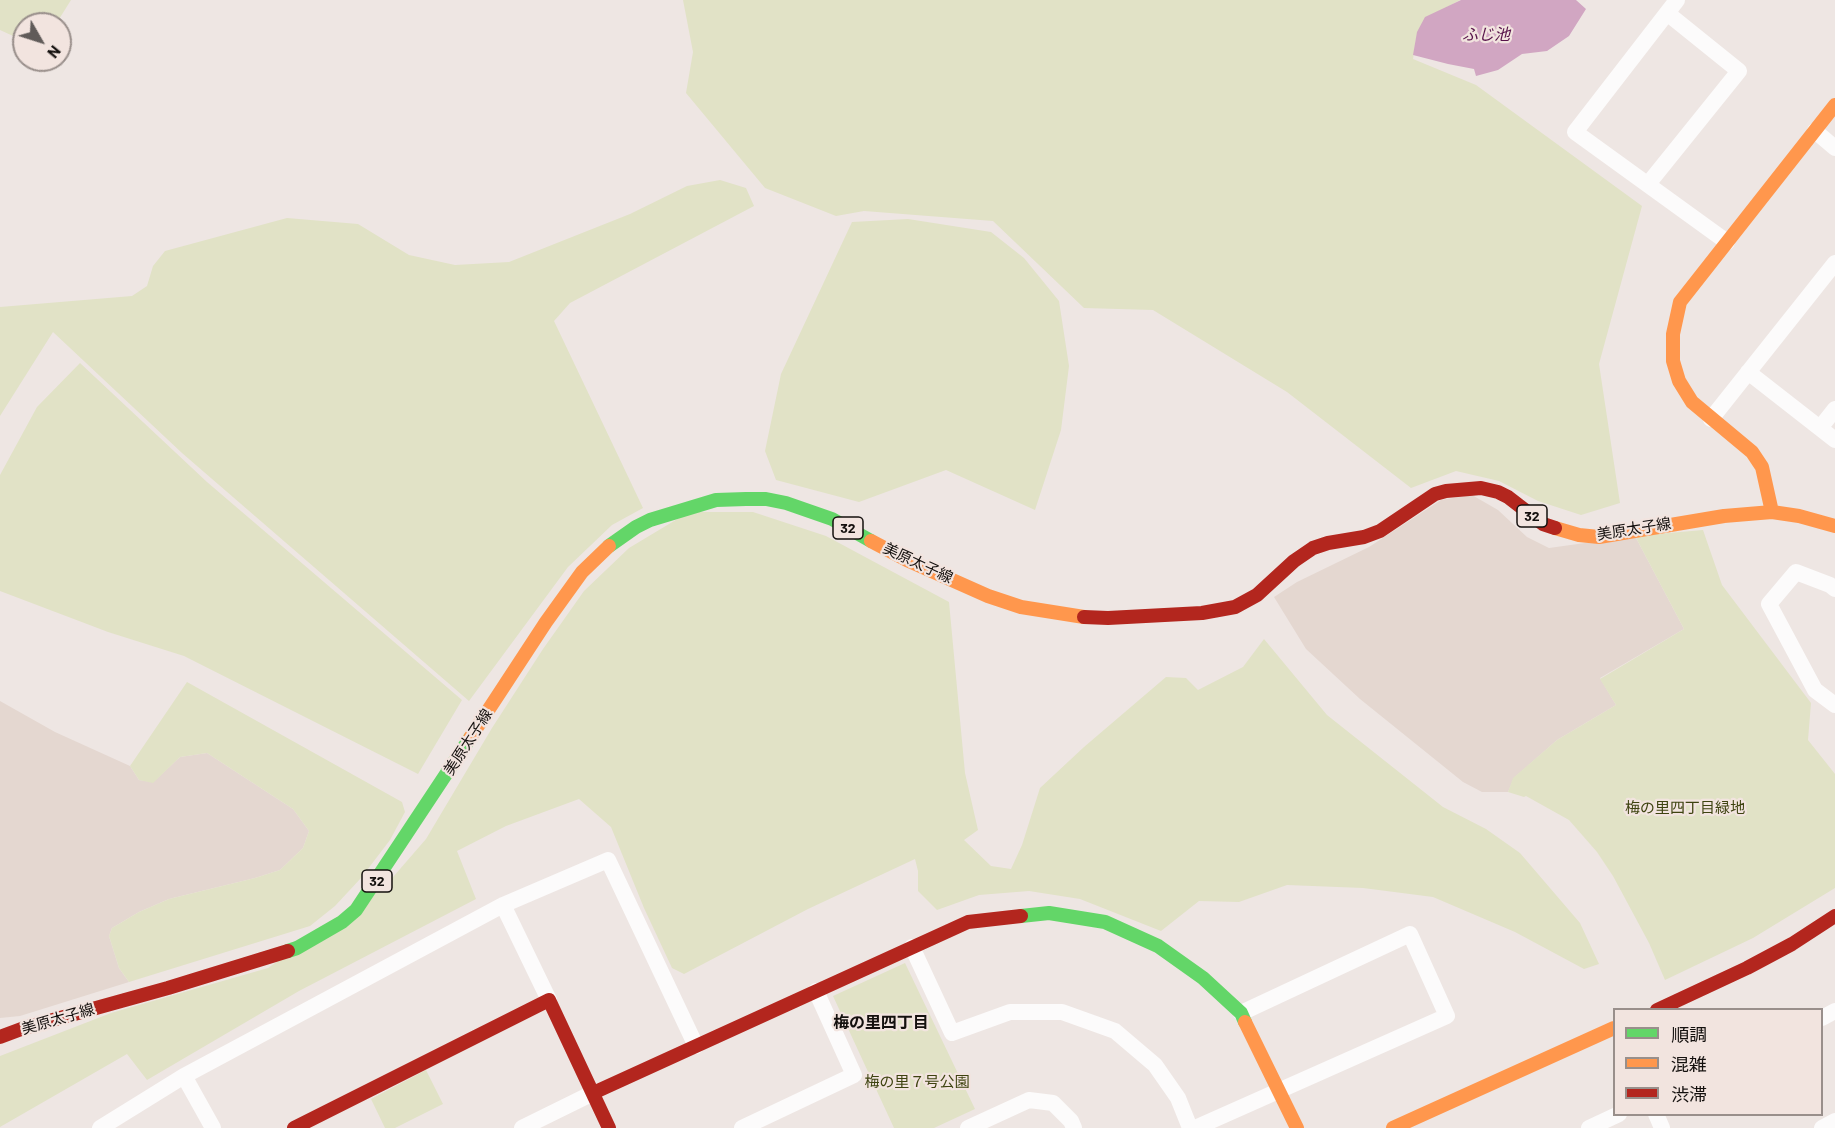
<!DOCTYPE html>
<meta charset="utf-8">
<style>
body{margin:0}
#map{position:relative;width:1835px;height:1128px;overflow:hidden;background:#eee6e3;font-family:Barlow,"Noto Sans JP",sans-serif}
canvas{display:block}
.legend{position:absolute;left:1613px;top:1008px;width:210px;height:108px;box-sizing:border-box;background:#f2e4df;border:2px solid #998f8b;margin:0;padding:8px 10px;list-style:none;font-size:18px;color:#14100e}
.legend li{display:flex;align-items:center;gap:12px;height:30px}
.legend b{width:30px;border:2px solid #998f8b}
.north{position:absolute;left:12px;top:12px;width:60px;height:60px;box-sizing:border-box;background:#f2e4df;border:2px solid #998f8b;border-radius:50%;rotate:129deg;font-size:16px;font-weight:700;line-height:24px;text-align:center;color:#14100e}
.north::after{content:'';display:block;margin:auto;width:21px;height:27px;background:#605b59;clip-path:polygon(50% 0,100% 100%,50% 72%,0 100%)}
</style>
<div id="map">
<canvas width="1835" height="1128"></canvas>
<ul class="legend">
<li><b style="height:8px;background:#63d668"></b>順調</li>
<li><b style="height:8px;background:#ff974d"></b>混雑</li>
<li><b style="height:8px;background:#b3261e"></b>渋滞</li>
</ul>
<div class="north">N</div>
</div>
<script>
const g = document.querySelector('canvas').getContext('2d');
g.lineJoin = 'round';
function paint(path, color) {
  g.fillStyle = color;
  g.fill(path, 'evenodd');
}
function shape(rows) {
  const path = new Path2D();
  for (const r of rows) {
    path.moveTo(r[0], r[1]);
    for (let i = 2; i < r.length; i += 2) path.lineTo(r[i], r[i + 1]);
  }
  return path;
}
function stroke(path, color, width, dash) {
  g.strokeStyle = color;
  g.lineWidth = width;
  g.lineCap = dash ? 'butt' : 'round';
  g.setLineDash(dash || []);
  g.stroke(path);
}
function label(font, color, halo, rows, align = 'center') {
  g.font = font + ' Barlow,"Noto Sans JP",sans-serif';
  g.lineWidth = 4.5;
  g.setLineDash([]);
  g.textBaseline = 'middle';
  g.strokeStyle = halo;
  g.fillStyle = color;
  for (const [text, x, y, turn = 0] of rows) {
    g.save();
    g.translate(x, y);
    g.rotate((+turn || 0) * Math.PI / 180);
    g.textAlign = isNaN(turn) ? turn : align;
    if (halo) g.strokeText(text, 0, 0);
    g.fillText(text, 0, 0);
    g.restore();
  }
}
const built = shape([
 [1472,495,1498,510,1527,537,1549,548,1635,536,1684,629,1600,678,1616,705,1557,740,1514,778,1508,792,1482,792,1463,782,1360,699,1306,649,1274,597,1297,582,1369,547,1441,500],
 [0,701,55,732,130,766,139,780,153,782,180,757,207,753,293,809,309,831,303,848,280,870,255,878,169,899,139,912,112,928,109,936,119,968,129,982,20,1016,0,1018]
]);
const green = shape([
 [0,0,71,0,56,24,24,24,24,41,0,30],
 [683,0,1460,0,1426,19,1416,39,1413,59,1476,85,1642,206,1599,364,1620,503,1581,515,1538,501,1499,481,1456,471,1411,488,1287,392,1153,310,1084,308,993,221,864,211,836,216,765,188,686,93,693,52],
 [720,180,746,188,754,206,570,303,554,321,643,508,612,525,568,567,469,701,182,453,53,332,0,416,0,307,132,296,147,286,153,266,165,251,287,218,358,224,409,255,455,265,509,262,630,214,687,186],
 [908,219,991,232,1024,258,1059,301,1069,366,1061,430,1035,510,946,470,859,502,776,480,765,451,781,374,852,222],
 [80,363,207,482,462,700,418,774,184,656,108,632,0,591,0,475,37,407],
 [689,512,753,512,826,536,949,602,965,773,978,830,964,840,991,866,1011,869,1022,845,1040,788,1084,747,1166,677,1186,678,1198,690,1243,667,1264,639,1327,715,1443,807,1486,829,1520,853,1580,923,1599,964,1584,969,1515,932,1433,897,1363,888,1287,885,1239,902,1199,901,1161,931,1080,899,1029,891,979,895,937,910,918,891,918,871,915,859,808,909,684,974,672,968,644,908,611,827,579,799,506,826,457,851,476,899,299,991,147,1080,127,1054,0,1127,0,1056,111,1013,268,968,387,884,426,839,492,728,543,649,584,591,629,548],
 [1703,530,1722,585,1811,703,1808,740,1835,774,1835,888,1753,938,1665,980,1649,943,1613,876,1597,852,1569,820,1526,796,1524,797,1508,792,1513,778,1557,740,1616,705,1600,679,1684,629,1635,536],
 [187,682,402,802,405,812,390,840,361,878,335,906,310,926,129,982,119,968,109,936,112,928,139,912,169,899,255,878,280,870,303,848,309,831,293,809,207,753,180,757,153,783,139,780,130,766],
 [905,963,975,1109,934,1128,894,1128,833,996],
 [426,1070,443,1104,395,1128,385,1128,371,1099]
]);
const water = shape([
 [1461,0,1576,0,1586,9,1569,36,1547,51,1522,54,1498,70,1476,76,1474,69,1448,64,1413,55,1417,32,1425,17]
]);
const street = shape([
 [1677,0,1575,132,1727,242],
 [1815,131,1835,148],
 [1648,184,1739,71,1667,13],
 [1748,372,1835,440],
 [1711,419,1835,263],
 [1820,428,1835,409],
 [1835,589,1830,585,1796,572,1769,604,1815,690,1835,705],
 [503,905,549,1000],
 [912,947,952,1033,1010,1012,1062,1012,1115,1031,1155,1065,1178,1098,1190,1128],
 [1822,1018,1835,1011],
 [184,1076,213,1128],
 [1656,1114,1662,1128],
 [100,1128,184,1076,503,905,608,860,696,1046],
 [522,1128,593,1093],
 [742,1128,854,1075,816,991],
 [968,1128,1029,1100,1053,1103,1071,1121,1074,1128],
 [1195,1128,1447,1016,1410,934,1241,1013],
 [1589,1128,1619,1114],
 [1822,1128,1835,1121]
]);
const fast = shape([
 [609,546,636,527,650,520,716,500,746,499,766,499,786,503,832,519,871,541],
 [1021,916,1049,913,1105,922,1158,946,1203,978,1241,1013,1245,1022],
 [288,951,297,948,342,922,356,910,470,738]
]);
const slow = shape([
 [1772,512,1762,467,1752,452,1692,402,1679,381,1673,361,1673,334,1680,302,1835,105],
 [1555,528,1579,535,1599,537,1724,516,1772,512,1799,516,1835,526],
 [871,541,907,560,988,596,1021,607,1084,617],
 [470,738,546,622,582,572,609,546],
 [1245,1022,1297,1128],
 [1393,1128,1614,1028]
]);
const jam = shape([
 [1084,617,1108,618,1202,613,1235,607,1257,595,1294,561,1313,548,1328,543,1364,537,1380,531,1435,494,1446,491,1481,488,1498,492,1508,497,1543,524,1555,528],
 [1657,1010,1747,968,1792,944,1835,916],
 [0,1037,24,1028,168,988,288,951],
 [593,1093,968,922,1021,916],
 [294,1128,549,1000,609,1128]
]);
const shields = [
 [1532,516,30],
 [848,528,30],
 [377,881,30]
];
const shieldNames = [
 ["32",1532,516],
 ["32",848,528],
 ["32",377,881]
];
const streetNames = [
 ["美原太子線",1634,529,-9],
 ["美原太子線",918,563,25],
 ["美原太子線",468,742,-57],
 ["美原太子線",58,1019,-16]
];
const parkNames = [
 ["梅の里四丁目緑地",1685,808],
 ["梅の里７号公園",917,1082]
];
const waterNames = [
 ["ふじ池",1486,35]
];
const neighbourhoodNames = [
 ["梅の里四丁目",881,1023]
];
paint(built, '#e4d7d0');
paint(green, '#e1e2c6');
paint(water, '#d1a6c2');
stroke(street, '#fcfbfb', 16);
stroke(fast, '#63d668', 14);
stroke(slow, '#ff974d', 14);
stroke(jam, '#b3261e', 14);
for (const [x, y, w] of shields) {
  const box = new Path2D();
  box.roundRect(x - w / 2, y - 11, w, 22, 4.5);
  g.fillStyle = '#f2e4df';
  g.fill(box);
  stroke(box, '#14100e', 1.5);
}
label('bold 14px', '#14100e', null, shieldNames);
label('15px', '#14100e', '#f2e4df', streetNames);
label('15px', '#3e4310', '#f2e4df', parkNames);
label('italic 16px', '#57124a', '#f2e4df', waterNames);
label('bold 16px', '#14100e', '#f2e4df', neighbourhoodNames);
</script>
